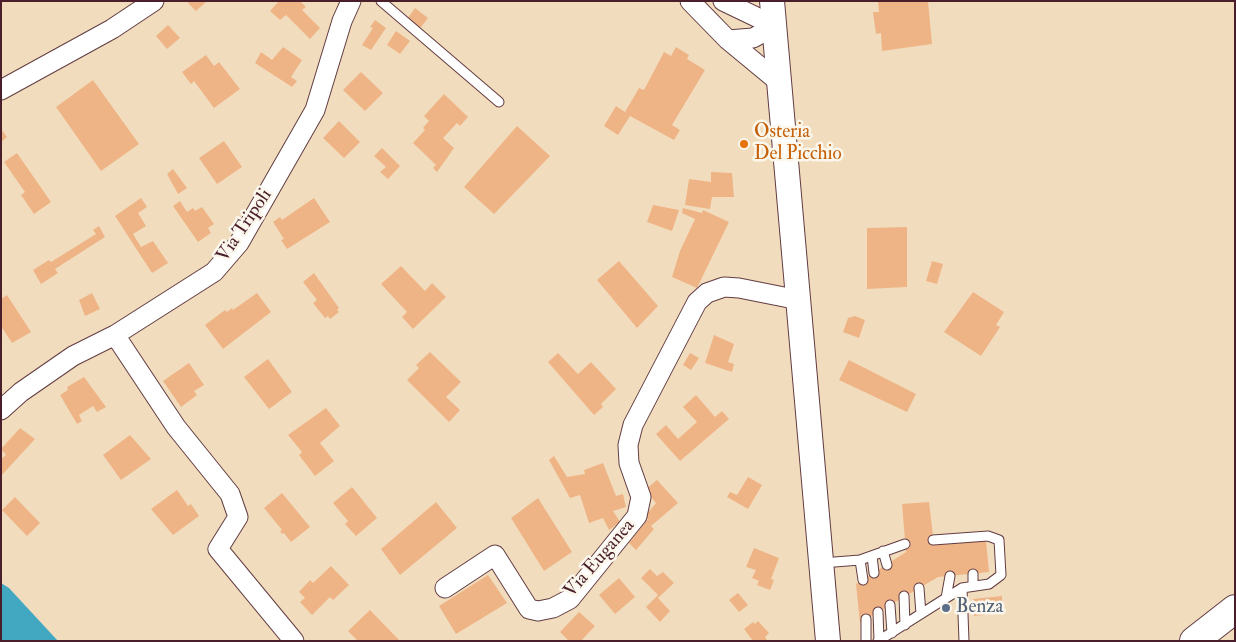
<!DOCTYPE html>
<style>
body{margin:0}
#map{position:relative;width:1236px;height:642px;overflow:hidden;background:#f1ddbe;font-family:"IM FELL Double Pica",serif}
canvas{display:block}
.frame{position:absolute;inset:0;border:2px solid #4a1f2b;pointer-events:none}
</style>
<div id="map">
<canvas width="1236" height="642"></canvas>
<div class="frame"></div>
</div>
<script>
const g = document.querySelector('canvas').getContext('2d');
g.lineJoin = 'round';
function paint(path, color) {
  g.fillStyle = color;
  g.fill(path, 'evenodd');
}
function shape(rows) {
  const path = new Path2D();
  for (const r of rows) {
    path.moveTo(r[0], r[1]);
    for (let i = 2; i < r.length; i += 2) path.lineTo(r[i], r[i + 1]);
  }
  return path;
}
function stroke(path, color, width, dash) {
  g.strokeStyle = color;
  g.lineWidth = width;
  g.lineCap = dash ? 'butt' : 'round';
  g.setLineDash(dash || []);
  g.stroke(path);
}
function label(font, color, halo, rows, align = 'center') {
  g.font = font + ' "IM FELL Double Pica",serif';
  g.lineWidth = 5;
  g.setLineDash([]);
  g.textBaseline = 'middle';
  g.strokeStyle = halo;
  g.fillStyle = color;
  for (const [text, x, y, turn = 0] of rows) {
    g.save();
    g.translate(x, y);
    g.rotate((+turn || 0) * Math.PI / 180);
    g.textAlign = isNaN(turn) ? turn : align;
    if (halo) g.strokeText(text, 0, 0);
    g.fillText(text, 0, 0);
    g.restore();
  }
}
const water = shape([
 [1,583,9,588,58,641,1,641]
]);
const building = shape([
 [191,1,207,1,196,11,188,3],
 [279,1,300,1,306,7,302,10,320,28,310,39,286,15,280,20,270,11],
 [878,1,928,1,932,44,882,51,881,33,876,34,873,12,879,12],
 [415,8,428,18,418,31,406,21],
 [375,20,386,28,371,50,362,45,373,28,370,27],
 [168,25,180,38,167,49,156,36],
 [396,31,410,41,400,54,387,45],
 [283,47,302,60,291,77,297,81,292,87,255,63,261,52,272,60],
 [676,47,689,55,687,59,705,70,672,125,680,130,674,140,630,116,618,135,604,126,616,106,625,112,639,88,644,90,664,52,671,56],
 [206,55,214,66,219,62,240,89,214,108,194,81,191,84,182,72],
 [361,72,383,93,365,111,343,90],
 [93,80,139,144,101,171,56,107],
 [444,94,468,117,460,126,457,123,443,138,454,148,437,172,433,168,436,165,413,143,425,130,423,128,429,121,424,116],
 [339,121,360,142,344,158,323,138],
 [517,126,550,156,494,214,464,187],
 [1,129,7,137,1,142],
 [224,141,242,167,217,184,199,158],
 [382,148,400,166,388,179,380,172,386,167,374,156],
 [17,153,51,202,34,214,21,195,25,192,4,162],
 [173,169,187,188,178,194,167,174],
 [711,172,732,173,734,197,712,197,710,209,685,205,689,179,711,182],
 [141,198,147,207,138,213,146,226,133,234,141,247,153,241,168,263,152,273,115,216],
 [314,198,330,222,287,249,281,240,284,239,273,222,280,217,282,220],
 [180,201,187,212,193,208,195,211,202,207,214,224,208,228,211,233,198,242,173,206],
 [653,205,679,210,672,231,647,222],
 [683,208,702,213,703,210,729,222,697,288,672,277,680,251,695,219,682,213],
 [99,226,105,237,55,269,58,273,41,284,33,270,49,260,51,262,96,234,93,230],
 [907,227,907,287,867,289,867,228],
 [619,261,658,306,637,328,597,280],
 [932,261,943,264,937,284,926,281],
 [401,266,425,291,432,283,446,297,413,329,402,317,407,312,381,284],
 [314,273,339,308,337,310,339,312,330,319,328,316,325,318,313,303,317,300,303,282],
 [973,292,1004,312,996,325,1000,327,981,356,944,332],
 [92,293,100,309,85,316,79,300],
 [257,293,271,312,223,349,205,325,225,310,227,312,232,308,233,310],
 [7,295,31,332,12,343,1,326,1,299],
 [855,316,865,320,859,338,843,332,848,318],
 [714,335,734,344,728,362,734,364,732,372,705,363],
 [430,352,461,382,446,397,460,410,449,422,407,380,419,368,416,365],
 [558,353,578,374,591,362,616,389,601,404,603,407,594,415,548,362],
 [690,353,699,358,691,370,683,365],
 [268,359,292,392,269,409,244,377],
 [849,360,916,394,907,412,839,380],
 [189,363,204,385,194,391,197,395,181,407,163,381],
 [84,377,106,407,97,412,93,406,79,415,82,421,77,424,60,395,68,390,67,387],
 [696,395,715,417,722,411,729,419,680,461,656,434,666,425,678,439,697,422,683,407],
 [326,408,340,426,320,443,334,461,315,476,299,455,302,452,288,435],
 [20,428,35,439,1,476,1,459,6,455,1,449],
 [130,435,151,459,121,480,103,455],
 [554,456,567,477,585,474,584,470,603,463,616,496,623,494,626,507,613,511,620,522,609,530,603,518,589,523,580,495,570,498,549,460],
 [748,477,762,485,748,509,727,497,730,492,737,495],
 [657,480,678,503,651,526,654,529,636,550,629,543,648,519,645,516,656,503,645,490],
 [352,487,377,518,356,536,345,524,348,521,333,503],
 [177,490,188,506,191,504,199,516,173,535,151,509],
 [282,493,310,527,291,542,284,533,282,534,280,531,282,530,264,508],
 [15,497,40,523,27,536,2,510],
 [538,498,572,552,544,571,511,518],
 [436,502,457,528,400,575,381,549],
 [929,502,934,544,986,540,989,572,938,577,860,623,856,584,906,552,902,504],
 [754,548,779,558,771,579,774,580,770,590,757,585,759,581,752,578,756,570,746,567],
 [331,566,349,585,333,600,330,597,312,615,300,602,305,598,299,592,310,580,313,583],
 [650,569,657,576,663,572,674,583,658,598,670,611,660,622,646,607,658,595,641,578],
 [488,575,507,603,456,634,439,606],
 [619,578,635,597,615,614,599,595],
 [738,593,748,605,739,612,729,600],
 [1002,596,1002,613,974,616,973,599],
 [370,610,400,641,358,641,348,631],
 [579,612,595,626,581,641,569,641,560,632],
 [758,621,769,633,765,637,768,641,753,641,744,629,753,622,755,624]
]);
const service = shape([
 [381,1,499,102],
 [883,551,887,565],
 [872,556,874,573],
 [860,560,905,544],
 [822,563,860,560,863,580],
 [973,586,973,574],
 [919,588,921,614],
 [962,588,964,641],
 [904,596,905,625],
 [946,598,950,576],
 [890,605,892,633],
 [878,612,879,640],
 [866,619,866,641],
 [878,641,962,588,989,584,1001,575,999,540,988,536,933,540]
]);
const minor = shape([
 [690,1,728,40,780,83],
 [723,1,775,26],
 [728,40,753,38,775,26],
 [1,90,112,29,154,1],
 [115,335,176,427,230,494,238,517,218,549,294,641],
 [1,410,21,392,73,356,115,335,214,272,239,243,315,110,342,21,351,1],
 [445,588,495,555,529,609,538,611,553,608,570,599,637,516,641,497,629,463,628,445,633,425,697,302,707,293,724,287,739,288,799,300]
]);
const tertiary = shape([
 [772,1,828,641]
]);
const trunk = shape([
 [1194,641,1235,609]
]);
const markers = [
 [744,144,5,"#e8710a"],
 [946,608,5,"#5c6f8a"]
];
const foodNames = [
 ["Osteria",754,133],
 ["Del Picchio",754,155]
];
const streetNames = [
 ["Via Tripoli",245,226,-56],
 ["Via Euganea",600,559,-49]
];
const serviceNames = [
 ["Benza",956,608]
];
paint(water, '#42a8c2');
paint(building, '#efb486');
stroke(service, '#633c41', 11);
stroke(minor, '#633c41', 21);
stroke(tertiary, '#633c41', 26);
stroke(trunk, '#633c41', 30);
stroke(service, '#fff', 9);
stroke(minor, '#fff', 19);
stroke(tertiary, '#fff', 24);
stroke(trunk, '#fff', 28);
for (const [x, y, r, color] of markers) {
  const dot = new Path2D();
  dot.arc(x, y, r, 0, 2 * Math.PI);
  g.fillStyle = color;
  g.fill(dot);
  stroke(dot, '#fbf7ec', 2);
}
label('19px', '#c56008', '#fbf7ec', foodNames, 'left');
label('19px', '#4a1f2b', '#fbf7ec', streetNames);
label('19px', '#4e5e75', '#fbf7ec', serviceNames, 'left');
</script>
